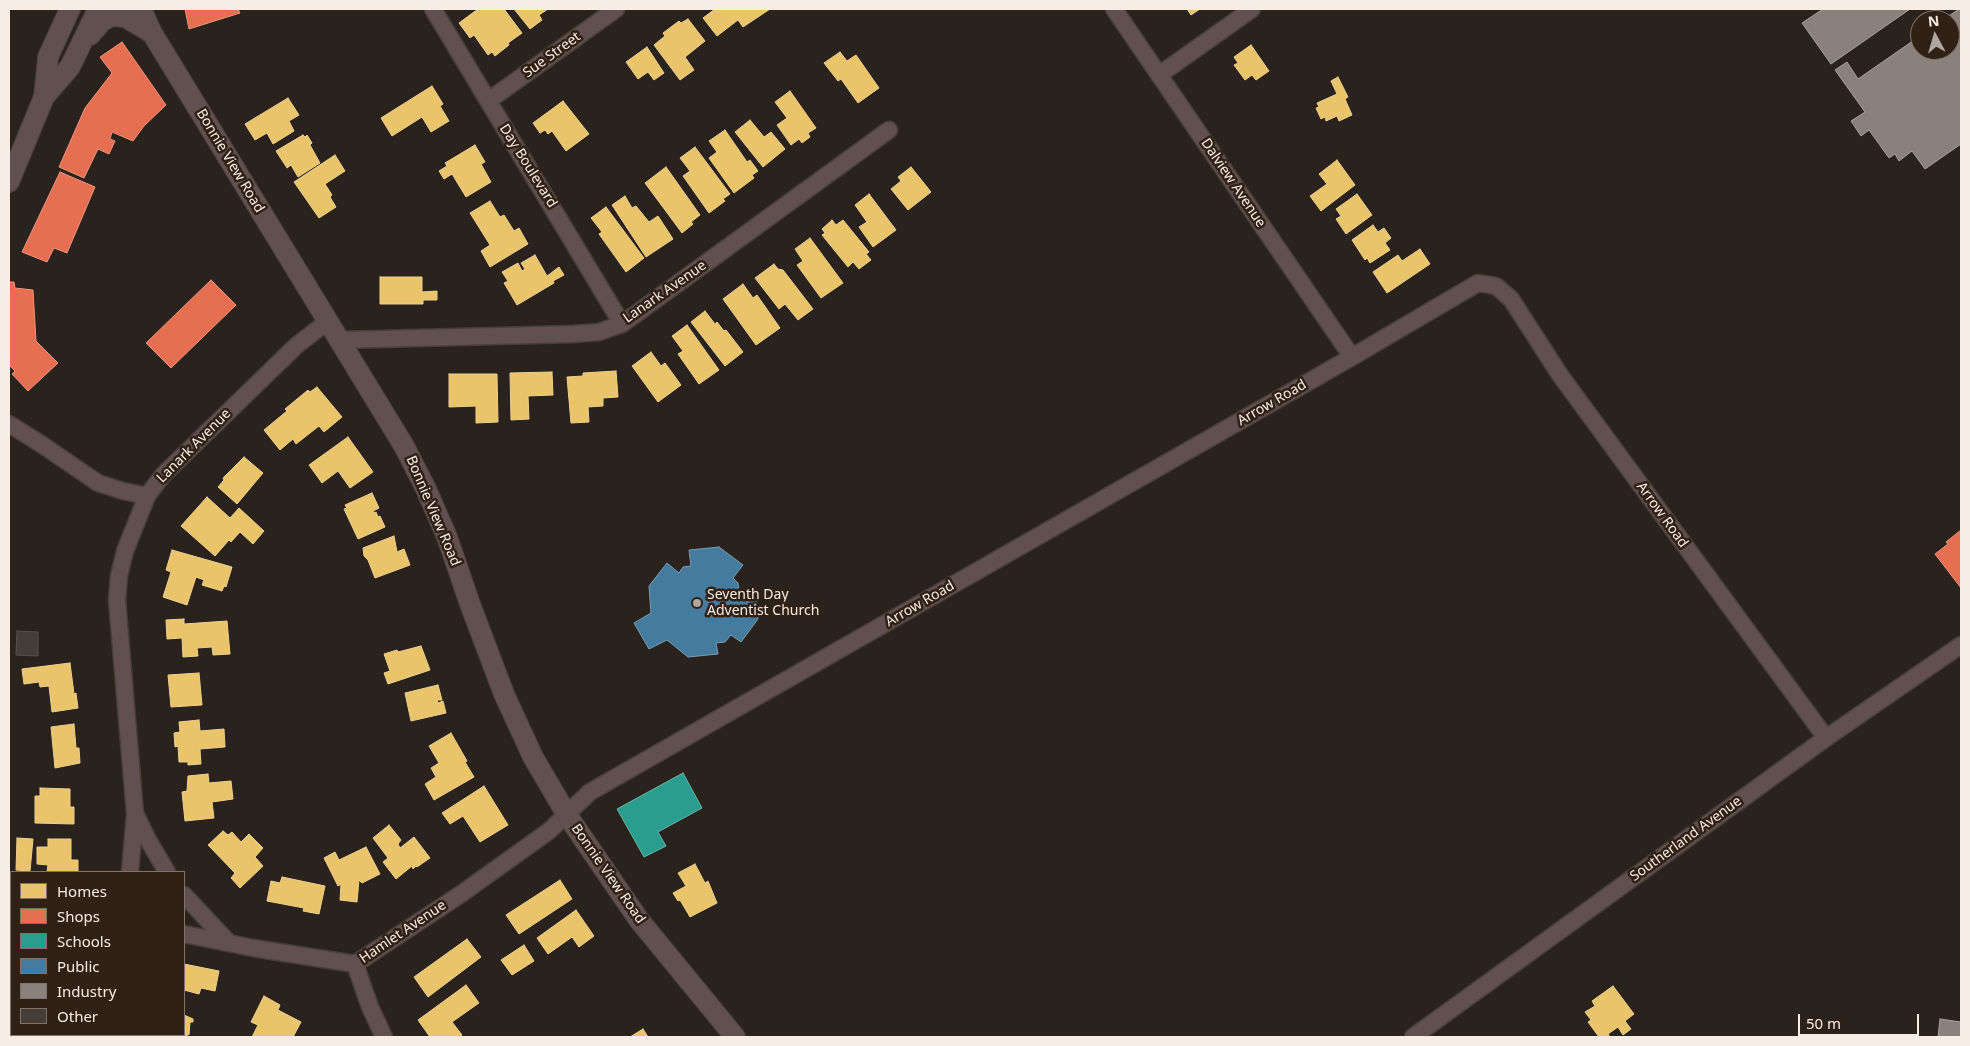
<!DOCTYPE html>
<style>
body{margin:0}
#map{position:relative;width:1970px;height:1046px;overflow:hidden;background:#2a221c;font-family:"Noto Sans",sans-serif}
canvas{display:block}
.frame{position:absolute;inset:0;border:10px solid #f7ede5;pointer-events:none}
.legend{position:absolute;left:10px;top:871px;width:175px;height:165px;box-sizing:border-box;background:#302116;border:1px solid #807369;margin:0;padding:6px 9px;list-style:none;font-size:15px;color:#f7ede5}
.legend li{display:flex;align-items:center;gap:10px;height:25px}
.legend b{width:25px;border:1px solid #807369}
.north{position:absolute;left:1910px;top:10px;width:50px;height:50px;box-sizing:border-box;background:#302116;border:1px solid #807369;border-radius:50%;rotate:354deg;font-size:14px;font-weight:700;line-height:20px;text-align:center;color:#f7ede5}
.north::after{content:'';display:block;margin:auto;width:18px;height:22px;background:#afa69f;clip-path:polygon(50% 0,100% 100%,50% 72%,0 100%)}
.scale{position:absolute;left:1798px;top:1014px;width:121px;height:22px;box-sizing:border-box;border:2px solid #f7ede5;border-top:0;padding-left:6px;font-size:15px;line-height:18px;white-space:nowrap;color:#f7ede5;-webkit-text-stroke:4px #302116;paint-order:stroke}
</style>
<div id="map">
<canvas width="1970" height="1046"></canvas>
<div class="frame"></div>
<ul class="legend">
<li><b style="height:14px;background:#e9c46a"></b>Homes</li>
<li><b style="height:14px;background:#e76f51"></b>Shops</li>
<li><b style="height:14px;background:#2a9d8f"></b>Schools</li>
<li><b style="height:14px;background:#457b9d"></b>Public</li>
<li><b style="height:14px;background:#8a817c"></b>Industry</li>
<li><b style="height:14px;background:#443d38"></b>Other</li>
</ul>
<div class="north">N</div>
<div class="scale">50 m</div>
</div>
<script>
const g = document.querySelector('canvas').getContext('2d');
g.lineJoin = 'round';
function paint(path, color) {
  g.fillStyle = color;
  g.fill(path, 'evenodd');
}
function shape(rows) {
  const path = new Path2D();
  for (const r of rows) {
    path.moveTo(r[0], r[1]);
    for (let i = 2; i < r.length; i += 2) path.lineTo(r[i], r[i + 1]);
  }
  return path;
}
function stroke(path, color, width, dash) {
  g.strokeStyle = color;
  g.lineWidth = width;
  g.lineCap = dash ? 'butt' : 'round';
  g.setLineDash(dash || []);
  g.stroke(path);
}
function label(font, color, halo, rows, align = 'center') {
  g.font = font + ' "Noto Sans",sans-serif';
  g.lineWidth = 5;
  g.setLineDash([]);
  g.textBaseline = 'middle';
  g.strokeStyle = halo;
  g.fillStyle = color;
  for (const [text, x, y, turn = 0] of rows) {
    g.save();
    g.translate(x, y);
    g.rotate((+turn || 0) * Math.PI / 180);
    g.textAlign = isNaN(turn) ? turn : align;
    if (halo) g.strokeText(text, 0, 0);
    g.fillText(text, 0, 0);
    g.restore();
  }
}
const homes = shape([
 [478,9,504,9,522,33,508,43,509,45,495,56,492,52,488,55,474,35,470,38,459,23,478,9],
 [514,9,548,9,539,15,542,20,530,29,514,9],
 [715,9,770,9,743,27,738,20,717,36,703,18,715,9],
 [1187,9,1200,9,1191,15,1187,9],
 [688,19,705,41,685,57,694,70,680,80,654,45,665,36,663,33,679,21,681,23,688,19],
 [1251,45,1269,71,1256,80,1252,75,1245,80,1234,65,1238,63,1234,57,1251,45],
 [647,47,664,73,654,80,648,72,638,79,626,62,647,47],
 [840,52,847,61,856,55,879,88,858,103,841,79,838,81,824,63,840,52],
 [1338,77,1348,97,1345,99,1352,115,1339,121,1337,116,1326,121,1325,117,1321,119,1316,108,1319,107,1317,103,1337,94,1331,81,1338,77],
 [432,86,443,104,440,106,449,121,431,132,422,117,392,136,381,118,432,86],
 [790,91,816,128,808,133,810,137,802,143,799,139,791,145,777,125,787,118,775,102,790,91],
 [288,98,299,115,289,121,294,131,273,144,267,133,255,140,245,124,288,98],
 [563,101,589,134,566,151,552,131,548,134,545,130,540,133,533,123,563,101],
 [750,120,764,137,771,132,785,149,763,167,735,132,750,120],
 [725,130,747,162,750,160,758,171,752,175,754,178,734,193,709,158,717,152,709,141,725,130],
 [303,135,305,137,307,135,312,143,310,145,320,163,298,177,291,165,287,168,276,151,303,135],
 [475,145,485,162,481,164,491,182,466,197,452,174,444,179,439,171,447,166,445,163,475,145],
 [695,147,730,194,723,199,725,201,709,213,683,176,690,171,680,158,695,147],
 [335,155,345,171,325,184,332,195,330,197,336,207,319,218,294,182,335,155],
 [1337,160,1355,185,1321,211,1310,196,1327,184,1319,174,1337,160],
 [666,167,700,215,691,222,693,224,682,233,645,183,666,167],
 [911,167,931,192,908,210,891,189,901,181,898,177,911,167],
 [869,194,896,230,873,247,859,227,867,222,855,205,869,194],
 [1357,194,1372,215,1346,234,1336,219,1341,216,1336,209,1357,194],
 [625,196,632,208,636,206,649,222,658,216,673,239,646,257,612,205,625,196],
 [490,201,500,217,504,215,514,231,519,228,528,244,490,267,481,251,490,245,470,213,490,201],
 [606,207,644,258,626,272,599,234,602,232,591,218,606,207],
 [832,220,836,225,843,220,869,252,866,254,871,260,859,269,853,262,848,267,822,235,825,233,822,229,832,220],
 [1373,225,1378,232,1384,228,1391,238,1385,243,1390,250,1370,263,1367,258,1365,260,1352,240,1373,225],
 [810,238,843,283,821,298,797,265,803,261,795,249,810,238],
 [1420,249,1430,264,1387,293,1373,272,1398,255,1402,261,1420,249],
 [535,255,547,276,559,267,564,275,553,281,554,283,517,305,504,283,508,281,502,272,518,263,522,271,525,269,521,263,535,255],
 [774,264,778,269,783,270,813,309,798,320,785,304,779,309,755,278,774,264],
 [380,277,422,277,422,292,437,291,437,300,423,300,423,304,380,304,380,277],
 [743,284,753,298,757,295,780,328,756,345,723,299,743,284],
 [705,311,715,324,717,322,724,331,726,330,743,352,725,366,691,322,705,311],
 [687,325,719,370,699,384,678,354,683,351,672,336,687,325],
 [651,352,661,366,665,363,681,385,658,402,632,366,651,352],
 [616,371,618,397,603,398,603,406,588,407,589,422,571,423,567,377,583,376,583,373,616,371],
 [552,372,553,395,528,396,529,419,511,420,510,373,552,372],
 [449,374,497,374,498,422,476,423,476,406,449,407,449,374],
 [317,387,342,417,324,432,319,426,296,444,293,439,280,450,264,430,287,411,285,409,308,390,310,392,317,387],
 [348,437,373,472,350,488,338,471,322,483,309,465,348,437],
 [244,457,263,473,237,504,218,487,224,480,223,478,244,457],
 [372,493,379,508,373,511,374,513,376,512,378,517,380,516,385,527,358,539,344,509,347,508,345,505,372,493],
 [207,497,230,518,239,508,264,531,253,544,240,532,231,542,229,540,215,556,181,526,207,497],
 [394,536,397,552,404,549,410,565,375,578,368,560,364,556,363,548,394,536],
 [172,550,232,567,226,587,224,586,222,591,202,585,204,580,196,577,187,605,163,597,171,572,166,570,172,550],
 [184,619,184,624,227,621,230,654,213,655,212,647,197,648,198,656,183,657,182,638,167,639,166,620,184,619],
 [421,646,430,670,388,684,384,673,390,671,384,654,397,650,398,652,421,646],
 [70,663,74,694,76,693,78,708,52,712,49,686,40,687,39,682,24,684,22,669,70,663],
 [199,673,202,705,171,707,168,675,199,673],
 [438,685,442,700,437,700,438,703,443,701,446,713,411,721,405,693,438,685],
 [199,720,200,731,224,729,225,747,200,749,201,764,188,765,188,762,179,762,178,746,175,747,174,733,180,732,179,722,199,720],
 [74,724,76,748,79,748,80,763,55,768,51,727,74,724],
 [451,733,467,761,465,762,474,777,434,800,425,784,436,777,431,768,439,763,429,746,451,733],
 [208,774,209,783,231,781,233,799,212,802,214,818,185,821,182,792,187,791,188,776,208,774],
 [484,786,508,825,480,842,463,816,450,824,442,813,484,786],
 [40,788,70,789,70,807,74,807,74,824,35,823,35,796,40,796,40,788],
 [389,825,401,840,398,844,400,848,414,837,430,858,417,867,416,866,413,869,412,866,396,879,383,862,388,858,373,838,389,825],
 [223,831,228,835,232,832,241,842,249,834,263,848,255,857,263,866,240,888,231,878,235,873,208,845,223,831],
 [17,838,33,839,30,871,16,870,17,838],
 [48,839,71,839,71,860,78,860,78,872,47,872,48,865,37,864,37,847,48,847,48,839],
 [366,847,380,874,362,883,359,880,357,902,340,900,341,884,338,886,324,858,335,852,339,860,366,847],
 [695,864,705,883,708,881,717,903,690,917,680,900,678,901,673,893,686,886,678,873,695,864],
 [282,877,325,886,319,914,303,911,304,908,267,901,271,881,280,883,282,877],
 [560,880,572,899,519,934,506,915,560,880],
 [576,910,594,936,579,947,572,937,548,954,537,938,576,910],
 [467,939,481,957,428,997,414,977,467,939],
 [524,945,534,961,512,975,501,960,524,945],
 [184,964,219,971,215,991,201,988,199,994,184,990,184,964],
 [466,985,479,1003,452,1022,462,1035,459,1037,430,1037,418,1020,466,985],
 [1613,986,1634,1014,1625,1021,1631,1029,1623,1035,1618,1027,1608,1034,1610,1037,1599,1037,1588,1022,1591,1020,1585,1012,1595,1006,1592,1001,1613,986],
 [264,996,280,1005,278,1010,301,1022,293,1037,252,1037,258,1025,251,1022,264,996],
 [9,1006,11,1007,11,1026,9,1026,9,1006],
 [184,1015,193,1019,193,1022,190,1022,189,1035,187,1034,187,1037,155,1037,156,1035,184,1035,184,1015],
 [643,1029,648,1037,630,1037,643,1029]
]);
const shops = shape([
 [185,9,238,9,240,13,189,29,185,9],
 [122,42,166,105,144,126,133,141,112,132,110,139,115,141,109,154,98,149,84,178,59,167,85,108,112,73,100,57,122,42],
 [60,172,95,187,67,253,54,248,47,262,22,252,60,172],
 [211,280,236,305,171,368,146,343,211,280],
 [9,282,14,282,15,288,33,290,36,341,58,363,28,391,12,374,15,371,9,365,9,282],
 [1961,530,1961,588,1935,554,1948,544,1946,542,1961,530]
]);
const schools = shape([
 [683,773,702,808,658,832,666,846,644,857,617,809,683,773]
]);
const public = shape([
 [719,547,743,565,733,578,738,583,739,590,756,589,758,619,741,642,731,635,725,642,716,643,718,654,688,657,667,640,649,649,634,623,651,613,649,586,667,563,679,573,683,567,691,566,689,550,719,547]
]);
const industry = shape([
 [1823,9,1910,9,1831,64,1802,23,1823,9],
 [1959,9,1961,9,1961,144,1925,169,1912,151,1899,161,1895,154,1889,158,1869,130,1861,136,1851,121,1865,112,1835,70,1847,62,1858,79,1920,36,1920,50,1950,50,1950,20,1943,20,1959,9],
 [1940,1019,1961,1022,1961,1037,1938,1037,1940,1019]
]);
const building = shape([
 [17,631,38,632,38,656,16,655,17,631]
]);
const minor = shape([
 [433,9,622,324],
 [1114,9,1352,357],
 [1159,75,1252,9],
 [488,101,616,9],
 [340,340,573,334,599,332,622,324,889,130],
 [9,424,41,444,98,483,123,491,147,496],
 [136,815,147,838,167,872],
 [130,872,135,814,117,600,119,576,125,551,147,496,163,475,297,345,327,322],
 [184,895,229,943],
 [9,903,11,903],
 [184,934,253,948,355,964,461,894,549,831,590,792,1352,357,1478,283,1496,286,1511,299,1560,375,1826,738],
 [355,964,370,1007,384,1037],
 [115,1037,116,1035],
 [1413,1037,1826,738,1961,645]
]);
const tertiary = shape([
 [141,9,152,33,404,446,426,489,447,537,470,604,504,694,533,757,567,815,639,920,735,1037],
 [90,35,102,21,112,16,125,17,152,33],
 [44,97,70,67,98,9],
 [9,182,44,97,48,57,70,9]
]);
const markers = [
 [697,603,5,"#afa69f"]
];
const streetNames = [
 ["Sue Street",552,55,-36],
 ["Bonnie View Road",230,161,59],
 ["Day Boulevard",528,166,58],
 ["Dalview Avenue",1233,183,56],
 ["Lanark Avenue",665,292,-35],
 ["Arrow Road",1272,403,-30],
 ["Lanark Avenue",194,446,-45],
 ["Bonnie View Road",433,511,67],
 ["Arrow Road",1662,515,54],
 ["Arrow Road",920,604,-30],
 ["Southerland Avenue",1686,839,-36],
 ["Bonnie View Road",608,874,55],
 ["Hamlet Avenue",403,932,-34]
];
const poiNames = [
 ["Seventh Day",707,595],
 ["Adventist Church",707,611]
];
paint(homes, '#e9c46a');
stroke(homes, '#edd08f', 1);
paint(shops, '#e76f51');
stroke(shops, '#ec957d', 1);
paint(schools, '#2a9d8f');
stroke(schools, '#68b5a9', 1);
paint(public, '#457b9d');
stroke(public, '#7a9db3', 1);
paint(industry, '#8a817c');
stroke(industry, '#aba19c', 1);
paint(building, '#443d38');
stroke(building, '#59514c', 1);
stroke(minor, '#463e39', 19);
stroke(tertiary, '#463e39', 22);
stroke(minor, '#624f4f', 16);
stroke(tertiary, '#624f4f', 20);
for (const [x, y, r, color] of markers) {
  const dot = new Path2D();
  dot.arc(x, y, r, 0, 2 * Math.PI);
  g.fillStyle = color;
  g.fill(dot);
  stroke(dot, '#302116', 2);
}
label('14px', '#f7ede5', '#302116', streetNames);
label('14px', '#f7ede5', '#302116', poiNames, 'left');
</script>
